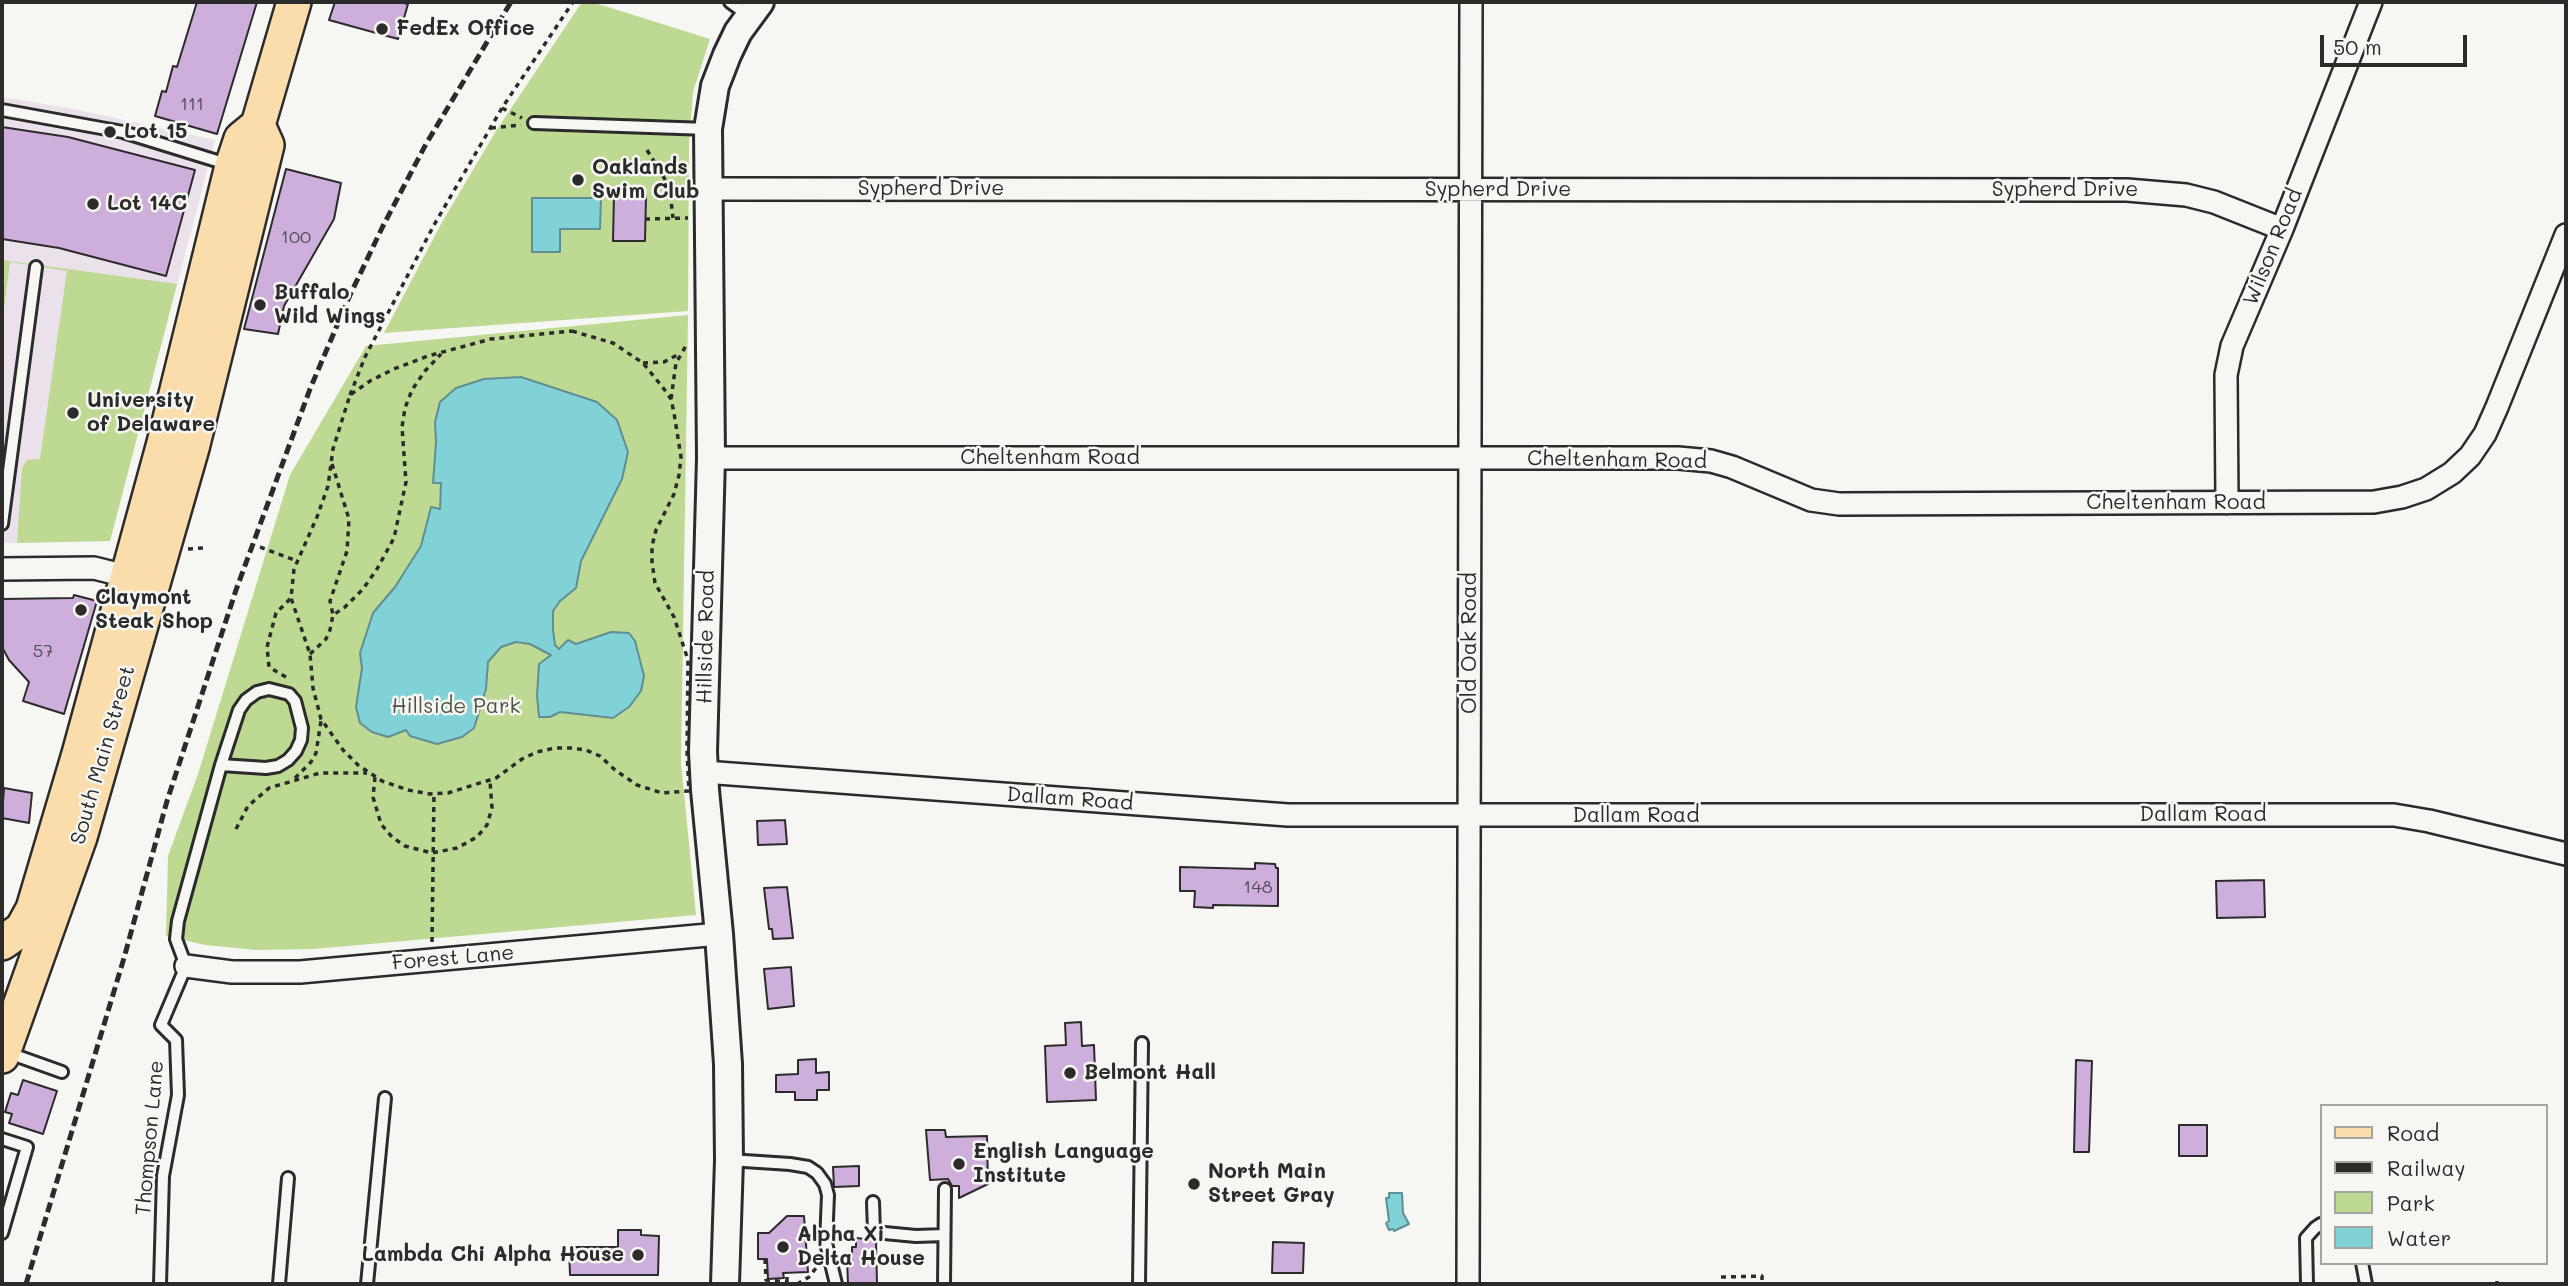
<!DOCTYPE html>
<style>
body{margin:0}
#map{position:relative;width:2568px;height:1286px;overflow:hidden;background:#f6f6f2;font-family:Mali,sans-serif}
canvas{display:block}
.frame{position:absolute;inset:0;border:4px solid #2b2b2b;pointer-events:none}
.legend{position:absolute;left:2320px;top:1104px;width:228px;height:161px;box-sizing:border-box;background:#f6f6f2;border:2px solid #a5a5a2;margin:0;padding:9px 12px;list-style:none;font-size:21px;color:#2b2b2b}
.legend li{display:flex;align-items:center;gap:14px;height:35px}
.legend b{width:35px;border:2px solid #a5a5a2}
.scale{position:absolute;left:2320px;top:35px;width:147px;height:32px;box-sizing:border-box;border:4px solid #2b2b2b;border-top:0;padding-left:9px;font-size:21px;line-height:24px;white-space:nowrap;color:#2b2b2b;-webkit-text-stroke:5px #f6f6f2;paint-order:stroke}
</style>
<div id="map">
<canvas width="2568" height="1286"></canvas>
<div class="frame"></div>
<ul class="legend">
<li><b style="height:9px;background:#faddab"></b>Road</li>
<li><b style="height:9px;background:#2b2b2b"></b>Railway</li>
<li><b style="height:19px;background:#bed991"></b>Park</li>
<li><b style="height:19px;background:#81d2d7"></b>Water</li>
</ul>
<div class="scale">50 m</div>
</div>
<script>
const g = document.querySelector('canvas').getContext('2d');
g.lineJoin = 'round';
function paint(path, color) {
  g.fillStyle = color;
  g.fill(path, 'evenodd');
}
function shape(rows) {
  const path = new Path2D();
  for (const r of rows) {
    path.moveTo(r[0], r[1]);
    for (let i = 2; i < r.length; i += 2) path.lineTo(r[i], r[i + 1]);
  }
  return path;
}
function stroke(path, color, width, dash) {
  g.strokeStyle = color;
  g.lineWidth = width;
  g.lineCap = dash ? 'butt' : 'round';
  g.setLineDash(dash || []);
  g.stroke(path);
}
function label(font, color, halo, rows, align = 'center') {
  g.font = font + ' Mali,sans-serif';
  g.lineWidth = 5;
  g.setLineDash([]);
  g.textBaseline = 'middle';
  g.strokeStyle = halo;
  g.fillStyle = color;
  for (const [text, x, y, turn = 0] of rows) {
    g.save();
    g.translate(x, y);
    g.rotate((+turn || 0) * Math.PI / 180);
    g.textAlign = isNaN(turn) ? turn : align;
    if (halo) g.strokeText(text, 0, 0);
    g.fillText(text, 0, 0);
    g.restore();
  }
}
const built = shape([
 [2,97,74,109,215,140,110,541,2,543]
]);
const green = shape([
 [582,2,592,2,710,39,693,92,689,143,688,311,384,333,441,224,496,131],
 [2,260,177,284,110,541,17,543,22,468,27,460,40,459,67,271,10,262,2,324],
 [688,315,681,763,696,915,314,949,256,950,205,945,166,936,168,856,198,774,290,475,366,346]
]);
const water = shape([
 [532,198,601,198,600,229,560,229,560,252,532,252,532,198],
 [521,377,597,402,617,420,628,452,622,479,581,561,576,588,560,601,553,611,553,630,555,645,559,649,568,640,576,644,611,632,629,633,635,641,644,676,641,691,629,707,613,718,560,712,550,717,539,717,537,695,539,664,551,655,530,644,516,642,501,647,488,662,486,689,474,728,462,737,437,744,410,736,406,730,388,737,372,732,360,723,356,707,362,668,360,653,373,613,395,587,421,546,431,507,440,509,441,483,433,483,436,442,435,422,440,402,456,388,484,379,521,377],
 [1389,1193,1402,1193,1403,1213,1409,1224,1394,1231,1393,1229,1389,1230,1386,1223,1389,1221,1386,1198,1389,1198,1389,1193]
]);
const building = shape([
 [197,2,257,2,217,134,155,116,162,91,166,92,173,66,177,67,197,2],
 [335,2,398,2,408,4,398,39,329,20,335,2],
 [2,127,68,137,195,170,166,276,59,248,2,239,2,127],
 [286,169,341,183,334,219,284,306,278,334,244,329,286,169],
 [614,195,646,196,645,241,613,241,614,195],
 [74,595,97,601,64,714,23,701,29,682,9,660,2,647,2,599,73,598,74,595],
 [4,788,32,793,29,823,2,818,4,788],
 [785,820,787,844,758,845,757,821,785,820],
 [1255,863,1275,864,1276,868,1278,868,1278,906,1213,905,1213,908,1194,907,1195,891,1180,891,1180,867,1255,869,1255,863],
 [2264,880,2265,917,2217,918,2216,881,2264,880],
 [787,887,793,938,773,939,772,929,769,929,764,888,787,887],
 [791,967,794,1006,768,1009,764,969,791,967],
 [1081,1022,1082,1046,1094,1045,1096,1100,1047,1102,1045,1046,1066,1045,1065,1023,1081,1022],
 [816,1059,816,1073,829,1072,829,1090,817,1090,817,1100,795,1100,795,1092,776,1092,776,1075,798,1074,798,1060,816,1059],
 [2076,1060,2092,1061,2089,1152,2074,1152,2076,1060],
 [23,1080,57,1091,43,1134,9,1123,12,1114,5,1112,11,1093,18,1095,23,1080],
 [2179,1125,2207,1125,2207,1156,2179,1156,2179,1125],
 [926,1130,945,1130,946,1137,987,1136,988,1184,959,1198,959,1186,952,1186,948,1179,930,1180,926,1130],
 [859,1166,859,1186,834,1187,833,1167,859,1166],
 [787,1216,804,1216,808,1272,783,1273,784,1278,768,1279,767,1259,758,1259,758,1233,769,1233,787,1216],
 [618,1230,641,1230,641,1235,659,1236,658,1275,570,1275,569,1247,618,1247,618,1230],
 [856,1238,876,1240,877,1284,848,1284,847,1260,852,1260,852,1247,856,1247,856,1238],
 [1273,1242,1304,1243,1303,1273,1272,1273,1273,1242]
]);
const path = shape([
 [502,108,522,118],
 [491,128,521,125],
 [647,150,666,181,670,192,673,218],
 [645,219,688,218],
 [572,331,613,343,643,363,664,389,671,399,674,413,681,457,679,475,674,494,656,530,652,546,652,562,655,583,674,617,688,660,687,751,689,791,662,793,637,785,615,770,600,756,586,750,572,748,555,748,537,752,522,759,496,778,448,793,430,794,408,790,382,781,358,765,343,750,321,719,313,688,310,654,291,598,294,569,317,517,328,486,333,449,350,395,370,381,394,369,428,356,491,339,572,331],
 [643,363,664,362,679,354],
 [350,395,365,357,434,225,502,108,573,2],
 [671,399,676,363,687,344],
 [332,464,349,519,347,551,330,601,333,615],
 [260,547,297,561],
 [188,549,203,548],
 [310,654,326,639,330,630,333,615,345,607,363,589,377,569,394,538,406,482,402,427,405,408,412,390,425,371,441,354],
 [286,677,269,667,267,647,276,613,291,598],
 [375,777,373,797,381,824,392,837,405,846,432,853,457,848,477,837,487,825,492,808,490,781],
 [295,778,311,762,316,753,321,721],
 [236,829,248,806,269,788,320,773,367,773],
 [432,942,434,793],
 [765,1259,766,1280,787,1282],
 [1721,1277,1762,1276,1762,1284],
 [2497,1281,2497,1284],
 [787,1282,787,1273],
 [797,1284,809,1277,816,1268],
 [1426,1284,1426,1283]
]);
const service = shape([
 [730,2,749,16],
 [2,110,123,132,230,165],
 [534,123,708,129],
 [2,524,36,267],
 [269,689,289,694,295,701,302,728,301,740,296,751,288,760,278,766,266,768,221,765,239,710,246,700,257,692,269,689],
 [6,1052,62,1072],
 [2,1139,27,1147,2,1233],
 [729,1160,790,1164,808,1167,817,1173,825,1184,828,1195,826,1243,836,1284],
 [873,1202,874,1232,916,1236,944,1235],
 [2362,1263,2366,1284],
 [160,1284,163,1176,178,1095,176,1040,161,1025,186,966,176,939,178,921,221,765],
 [279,1284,288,1178],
 [367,1284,385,1098],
 [944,1284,945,1189],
 [1139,1284,1142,1043],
 [2307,1284,2306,1238,2315,1228,2321,1224]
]);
const minor = shape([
 [708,189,2127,190,2186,195,2214,202,2282,229],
 [711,458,1678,458,1711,461,1732,467,1811,500,1839,504,2374,502,2402,497,2426,489,2452,473,2470,456,2485,434,2497,407,2566,235],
 [2227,503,2226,375,2232,346,2282,229,2371,2],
 [2,569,94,568,138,579],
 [704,772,1288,815,2394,815,2429,821,2566,854],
 [186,966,232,972,300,972,719,934],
 [1468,1284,1471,2]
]);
const tertiary = shape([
 [725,1284,729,1160,728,1064,719,934,705,790,703,752,711,458,708,129,715,86,727,55,738,32,760,2]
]);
const primary = shape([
 [2,943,22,929,33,909,79,754,164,443,232,166,241,139,258,125,294,2],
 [2,1056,80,837,192,448,267,145,258,125]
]);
const rail = shape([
 [26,1284,124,958,167,801,236,590,310,389,350,295,383,226,426,144,511,2]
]);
const markers = [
 [382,29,7,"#2b2b2b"],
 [110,132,7,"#2b2b2b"],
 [578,180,7,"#2b2b2b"],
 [93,204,7,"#2b2b2b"],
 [260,305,7,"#2b2b2b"],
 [73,413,7,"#2b2b2b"],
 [81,610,7,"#2b2b2b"],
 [1070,1073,7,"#2b2b2b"],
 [959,1164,7,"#2b2b2b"],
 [1194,1184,7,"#2b2b2b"],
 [783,1247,7,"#2b2b2b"],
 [638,1255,7,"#2b2b2b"]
];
const numberNames = [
 ["111",192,104],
 ["100",296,237],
 ["57",43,651],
 ["148",1258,887]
];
const poiNames = [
 ["FedEx Office",396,29],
 ["Lot 15",124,132],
 ["Oaklands",592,168],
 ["Swim Club",592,192],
 ["Lot 14C",107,204],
 ["Buffalo",274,293],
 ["Wild Wings",274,317],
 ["University",87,401],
 ["of Delaware",87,425],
 ["Claymont",95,598],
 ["Steak Shop",95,622],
 ["Belmont Hall",1084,1073],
 ["English Language",973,1152],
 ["Institute",973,1176],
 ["North Main",1208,1172],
 ["Street Gray",1208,1196],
 ["Alpha Xi",797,1235],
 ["Delta House",797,1259],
 ["Lambda Chi Alpha House",624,1255,"right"]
];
const streetNames = [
 ["Sypherd Drive",931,189],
 ["Sypherd Drive",1498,190],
 ["Sypherd Drive",2065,190],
 ["Wilson Road",2273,247,-68],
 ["Cheltenham Road",1050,458],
 ["Cheltenham Road",1617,460,1],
 ["Cheltenham Road",2176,503],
 ["Hillside Road",706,637,-89],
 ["Old Oak Road",1470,643,-90],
 ["South Main Street",103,755,-74],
 ["Dallam Road",1070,799,4],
 ["Dallam Road",2203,815],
 ["Dallam Road",1636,816],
 ["Forest Lane",453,958,-5],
 ["Thompson Lane",150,1138,-85]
];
const parkNames = [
 ["Hillside Park",456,707]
];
paint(built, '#eae1eb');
paint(green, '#bed991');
paint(water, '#81d2d7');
stroke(water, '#5f8f92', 2);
paint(building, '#ceafdb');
stroke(building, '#2b2b2b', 2);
stroke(service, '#2b2b2b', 16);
stroke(minor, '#2b2b2b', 26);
stroke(tertiary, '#2b2b2b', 32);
stroke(primary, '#2b2b2b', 38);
stroke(path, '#2b2b2b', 3.5, [5, 5]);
stroke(service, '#f6f6f2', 10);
stroke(minor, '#f6f6f2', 21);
stroke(tertiary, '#f6f6f2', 26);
stroke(primary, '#faddab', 33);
stroke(rail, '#2b2b2b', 5, [10, 5]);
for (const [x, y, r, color] of markers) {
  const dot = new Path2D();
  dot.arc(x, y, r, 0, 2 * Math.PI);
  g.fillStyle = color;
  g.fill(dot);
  stroke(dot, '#f6f6f2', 2.5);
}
label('18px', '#544c57', null, numberNames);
label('bold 21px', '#2b2b2b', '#f6f6f2', poiNames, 'left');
label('21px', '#2b2b2b', '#f6f6f2', streetNames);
label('21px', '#505644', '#f6f6f2', parkNames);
</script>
